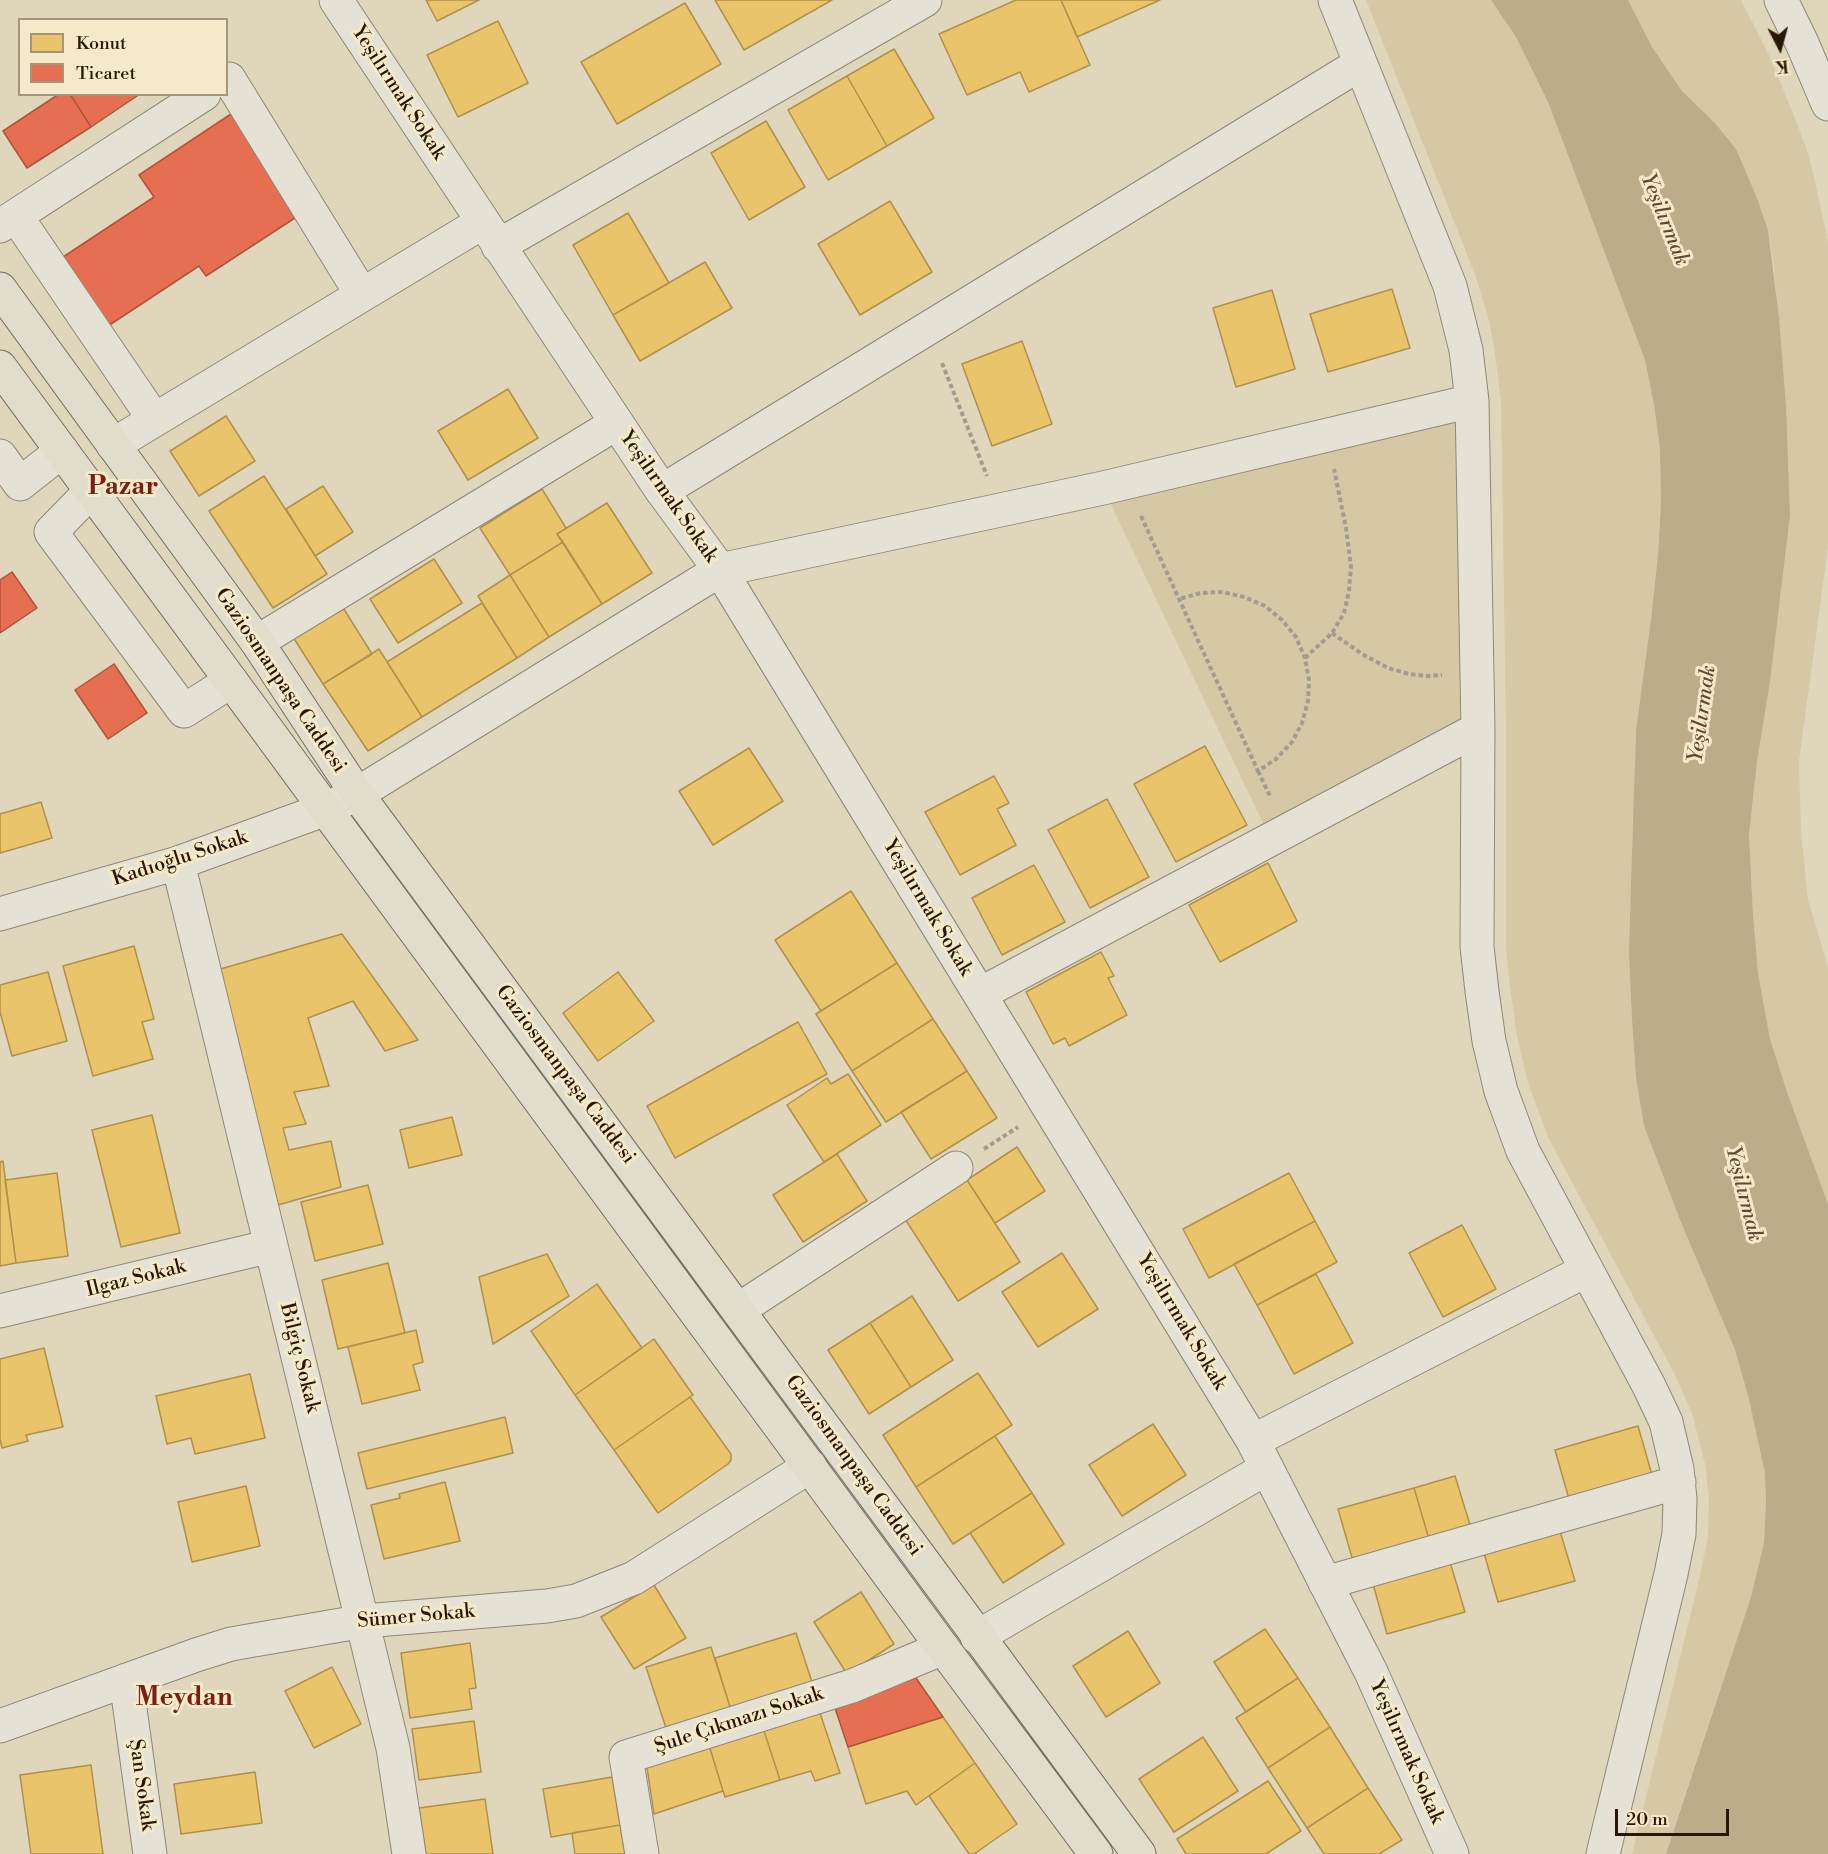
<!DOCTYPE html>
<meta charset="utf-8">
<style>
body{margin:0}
#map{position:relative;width:1828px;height:1854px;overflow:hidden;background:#dfd6bc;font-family:"Libre Bodoni",serif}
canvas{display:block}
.legend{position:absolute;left:18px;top:18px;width:210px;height:78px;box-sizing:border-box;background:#f4eaca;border:2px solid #a4957b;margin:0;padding:8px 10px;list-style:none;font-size:18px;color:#2b1604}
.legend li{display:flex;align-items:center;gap:12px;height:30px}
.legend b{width:30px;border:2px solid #a4957b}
.north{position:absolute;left:1750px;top:18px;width:60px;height:60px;-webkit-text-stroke:4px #f4eaca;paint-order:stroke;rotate:174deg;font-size:16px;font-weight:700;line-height:24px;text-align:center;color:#2b1604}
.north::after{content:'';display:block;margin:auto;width:21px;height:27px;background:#2b1604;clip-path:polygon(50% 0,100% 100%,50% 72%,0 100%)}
.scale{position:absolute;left:1615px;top:1809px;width:114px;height:27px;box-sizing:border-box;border:3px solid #2b1604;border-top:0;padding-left:8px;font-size:18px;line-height:21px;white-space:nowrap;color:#2b1604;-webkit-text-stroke:4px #f4eaca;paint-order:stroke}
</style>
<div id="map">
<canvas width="1828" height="1854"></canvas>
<ul class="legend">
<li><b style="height:16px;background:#e9c46a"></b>Konut</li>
<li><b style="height:16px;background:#e76f51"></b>Ticaret</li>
</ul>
<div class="north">K</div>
<div class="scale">20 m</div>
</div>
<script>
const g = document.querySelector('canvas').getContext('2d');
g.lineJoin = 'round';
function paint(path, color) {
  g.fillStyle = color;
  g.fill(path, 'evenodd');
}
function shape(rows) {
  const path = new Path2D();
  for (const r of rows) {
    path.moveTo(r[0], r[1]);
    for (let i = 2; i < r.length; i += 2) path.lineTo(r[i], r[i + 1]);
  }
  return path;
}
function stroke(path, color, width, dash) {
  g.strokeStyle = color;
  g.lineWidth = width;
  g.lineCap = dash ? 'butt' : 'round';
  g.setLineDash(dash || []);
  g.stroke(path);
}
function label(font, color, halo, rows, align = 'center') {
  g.font = font + ' "Libre Bodoni",serif';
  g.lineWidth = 6;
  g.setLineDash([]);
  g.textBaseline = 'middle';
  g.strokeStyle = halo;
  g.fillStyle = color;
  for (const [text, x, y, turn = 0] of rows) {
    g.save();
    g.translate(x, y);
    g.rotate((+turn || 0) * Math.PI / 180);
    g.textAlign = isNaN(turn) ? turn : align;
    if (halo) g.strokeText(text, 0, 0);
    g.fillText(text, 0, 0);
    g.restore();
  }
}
const green = shape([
 [1366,0,1491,0,1516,36,1548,102,1645,360,1654,405,1660,449,1661,503,1658,555,1651,619,1636,730,1631,882,1629,953,1632,1020,1636,1078,1644,1126,1682,1225,1734,1347,1749,1399,1760,1445,1765,1473,1766,1502,1764,1543,1751,1597,1666,1854,1632,1854,1699,1580,1708,1537,1709,1497,1705,1464,1692,1413,1674,1373,1549,1139,1528,1083,1517,1036,1510,987,1506,946,1506,729,1501,400,1494,346,1488,317,1476,277],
 [1628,0,1741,0,1768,53,1796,121,1807,150,1815,181,1828,242,1828,547,1799,761,1801,831,1808,900,1828,967,1828,1204,1787,1092,1770,1040,1758,973,1753,915,1749,835,1757,761,1779,317,1773,261,1768,230,1757,198,1714,122,1682,91,1652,47],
 [1472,401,1478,729,1271,840,1103,488]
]);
const water = shape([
 [1491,0,1628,0,1652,47,1682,91,1714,122,1736,149,1757,198,1768,230,1779,317,1786,407,1790,515,1770,681,1757,761,1749,835,1753,915,1758,973,1770,1039,1787,1092,1828,1204,1828,1854,1666,1854,1751,1597,1764,1543,1766,1502,1765,1473,1749,1399,1734,1347,1682,1225,1644,1126,1636,1078,1632,1020,1629,953,1631,882,1636,730,1651,619,1658,555,1661,503,1660,449,1654,405,1645,360,1548,102,1516,37]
]);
const homes = shape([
 [426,0,479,0,437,21,426,0],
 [715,0,832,0,744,50,715,0],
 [1016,0,1061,0,1090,65,1029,92,1020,72,967,95,939,34,1016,0],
 [1061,0,1160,0,1077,37,1061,0],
 [685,3,721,64,617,124,581,62,685,3],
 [498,21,528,83,458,117,427,55,498,21],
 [894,49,934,118,887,146,847,76,894,49],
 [847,76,887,146,828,180,788,110,847,76],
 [766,121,805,187,749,220,711,153,766,121],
 [890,201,932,272,860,315,818,244,890,201],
 [628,213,669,283,613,315,573,245,628,213],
 [705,262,732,308,640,361,613,315,705,262],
 [1392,289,1410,348,1328,372,1310,314,1392,289],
 [1272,290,1295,369,1236,387,1213,308,1272,290],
 [1022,341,1052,424,992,446,962,364,1022,341],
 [508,389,538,438,468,480,438,431,508,389],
 [226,416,255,461,199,496,170,451,226,416],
 [264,476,327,574,273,608,209,511,264,476],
 [323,486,353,532,315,556,286,509,323,486],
 [542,489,566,528,557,534,563,542,510,575,480,528,542,489],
 [607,503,652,573,602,604,557,534,607,503],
 [563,542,602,604,549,637,510,575,563,542],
 [434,559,462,603,398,643,370,599,434,559],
 [510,575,549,637,517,658,478,596,510,575],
 [482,603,517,658,422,717,387,662,482,603],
 [342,606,372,654,323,684,293,637,342,606],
 [379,649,422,717,368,751,323,684,379,649],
 [1205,746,1247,825,1176,862,1134,784,1205,746],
 [749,748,783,801,713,845,679,791,749,748],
 [994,776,1009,803,997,809,1016,845,960,875,925,812,994,776],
 [1107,799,1149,877,1090,908,1048,830,1107,799],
 [41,802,52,838,0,853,0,814,41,802],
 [1268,863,1297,921,1220,962,1189,905,1268,863],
 [1034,865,1065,922,1002,955,972,898,1034,865],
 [851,891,897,963,821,1011,775,940,851,891],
 [342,934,418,1040,385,1051,353,1001,308,1018,329,1086,294,1092,306,1124,283,1128,289,1150,331,1141,341,1187,278,1205,217,970,342,934],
 [134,946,154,1019,142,1022,153,1059,93,1076,63,966,134,946],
 [1101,952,1114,976,1108,978,1127,1015,1069,1046,1065,1038,1053,1044,1026,992,1101,952],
 [897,963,933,1019,852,1071,816,1014,897,963],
 [48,972,67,1041,12,1056,0,1012,0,985,48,972],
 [618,972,654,1021,598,1061,563,1013,618,972],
 [933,1019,967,1071,886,1122,852,1071,933,1019],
 [798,1022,827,1074,675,1158,647,1106,798,1022],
 [967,1071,997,1118,931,1159,901,1112,967,1071],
 [848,1074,881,1125,824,1162,787,1105,827,1078,831,1084,848,1074],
 [152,1115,180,1233,121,1247,92,1130,152,1115],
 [452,1117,462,1155,409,1168,400,1130,452,1117],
 [1017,1147,1045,1191,995,1223,967,1180,1017,1147],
 [837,1154,867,1201,803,1242,773,1195,837,1154],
 [3,1161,16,1263,0,1266,0,1162,3,1161],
 [57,1173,68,1256,16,1263,5,1180,57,1173],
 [1289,1173,1315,1221,1209,1278,1183,1229,1289,1173],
 [967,1180,1020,1262,958,1301,905,1219,967,1180],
 [368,1185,383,1244,315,1261,301,1202,368,1185],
 [1315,1221,1337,1262,1257,1305,1234,1264,1315,1221],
 [1462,1225,1496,1289,1443,1317,1409,1253,1462,1225],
 [1062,1253,1098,1309,1038,1347,1002,1292,1062,1253],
 [547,1254,569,1296,493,1344,479,1277,547,1254],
 [388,1263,405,1333,338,1349,322,1280,388,1263],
 [1316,1274,1353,1343,1294,1374,1257,1305,1316,1274],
 [597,1284,642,1348,575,1395,531,1331,597,1284],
 [912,1296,953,1360,911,1387,870,1323,912,1296],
 [870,1323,911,1387,869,1414,828,1350,870,1323],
 [416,1330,423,1362,413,1365,420,1390,362,1404,348,1347,416,1330],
 [654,1339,693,1395,614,1450,575,1395,654,1339],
 [44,1348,63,1427,26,1435,28,1441,2,1448,0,1439,0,1359,44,1348],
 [978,1373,1012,1425,916,1487,883,1435,978,1373],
 [250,1374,265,1438,195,1454,191,1438,167,1444,156,1396,250,1374],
 [690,1397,731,1454,731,1460,728,1464,658,1513,614,1450,690,1397],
 [505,1417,513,1453,367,1489,358,1453,505,1417],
 [1153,1424,1186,1475,1122,1516,1089,1465,1153,1424],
 [1638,1426,1652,1475,1569,1499,1555,1450,1638,1426],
 [995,1436,1032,1493,953,1544,916,1487,995,1436],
 [1455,1476,1471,1528,1429,1539,1414,1488,1455,1476],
 [445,1482,460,1541,384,1559,371,1505,400,1498,399,1494,445,1482],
 [246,1486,260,1546,192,1562,178,1502,246,1486],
 [1414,1488,1429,1539,1353,1561,1338,1509,1414,1488],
 [1032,1493,1064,1544,1003,1583,970,1533,1032,1493],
 [1560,1531,1575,1581,1498,1602,1484,1553,1560,1531],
 [1450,1562,1465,1612,1387,1634,1373,1584,1450,1562],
 [654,1585,686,1638,634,1669,601,1617,654,1585],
 [861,1592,894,1644,847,1674,814,1622,861,1592],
 [1265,1629,1298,1678,1246,1712,1214,1662,1265,1629],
 [1128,1631,1160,1683,1106,1717,1073,1666,1128,1631],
 [796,1633,813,1685,731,1710,715,1658,796,1633],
 [470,1643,476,1688,469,1689,472,1709,410,1718,401,1653,470,1643],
 [711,1647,731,1710,667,1731,646,1667,711,1647],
 [332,1667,361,1724,314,1748,285,1691,332,1667],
 [1298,1678,1330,1727,1268,1768,1236,1718,1298,1678],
 [818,1707,840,1773,815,1781,811,1771,780,1780,762,1725,818,1707],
 [943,1717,975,1763,916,1805,907,1791,866,1804,848,1747,943,1717],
 [474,1721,481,1772,419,1780,412,1729,474,1721],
 [762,1725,780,1780,725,1797,708,1742,762,1725],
 [1330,1727,1368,1788,1307,1828,1268,1768,1330,1727],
 [1203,1737,1238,1791,1174,1832,1139,1779,1203,1737],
 [708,1742,723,1791,654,1814,646,1761,708,1742],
 [975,1763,1017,1824,974,1854,969,1854,929,1796,975,1763],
 [91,1765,103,1854,31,1854,20,1775,91,1765],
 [255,1772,262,1823,181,1834,174,1784,255,1772],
 [612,1777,620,1825,551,1837,543,1789,612,1777],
 [1268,1781,1301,1831,1266,1854,1186,1854,1177,1839,1268,1781],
 [1368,1788,1402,1840,1379,1854,1324,1854,1307,1828,1368,1788],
 [485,1799,493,1854,426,1854,419,1808,485,1799],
 [620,1825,625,1854,575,1854,572,1833,620,1825]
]);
const shops = shape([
 [59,94,70,94,91,127,27,168,3,131,59,94],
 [70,94,140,94,91,127,70,94],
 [234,112,301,214,206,276,199,266,105,328,60,259,154,197,139,175,234,112],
 [12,572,37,608,0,633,0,580,12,572],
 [114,664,147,713,108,739,75,690,114,664],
 [916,1678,943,1717,848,1747,834,1705,916,1678]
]);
const path = shape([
 [942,363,987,476],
 [1141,516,1179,599,1258,771,1276,759,1292,742,1302,723,1308,701,1309,680,1305,658,1296,637,1282,620,1265,606,1244,597,1223,592,1201,593,1179,599],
 [1332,633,1362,654,1388,668,1409,674,1427,676,1442,675],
 [1305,658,1332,633,1344,613,1349,591,1351,567,1346,528,1334,469],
 [1258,771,1271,798],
 [984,1149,1018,1127]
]);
const minor = shape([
 [336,0,662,491,720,570,1253,1441,1371,1672,1452,1854],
 [1335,0,1450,286,1466,350,1472,401,1478,729,1477,947,1482,991,1489,1041,1501,1091,1523,1151,1649,1386,1666,1422,1677,1469,1680,1499,1679,1534,1671,1574,1603,1854],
 [1781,0,1802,43,1828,104],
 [226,80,229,79,362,295],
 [16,216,154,419],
 [0,226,204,94],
 [498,246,925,0],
 [113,445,483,222],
 [0,456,20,484,62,451],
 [91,491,51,532,184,711,231,681],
 [662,491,1360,64],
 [257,642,617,423],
 [178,863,393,1748,409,1854],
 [0,914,178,863,326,809,357,794,720,570,1103,488,1472,401],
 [980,994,1478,729],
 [738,1310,956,1168],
 [0,1311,271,1246],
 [1253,1441,1587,1270],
 [1325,1583,1679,1482],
 [977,1637,1267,1468],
 [126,1680,150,1854],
 [0,1726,196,1655,231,1644,364,1621,547,1606,576,1601,634,1578,810,1466],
 [642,1854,626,1757,852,1686,943,1648]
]);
const major = shape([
 [0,289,257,642,357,794,1139,1854],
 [0,367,943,1648,1096,1854]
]);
const streetNames = [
 ["Yeşilırmak Sokak",398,93,57],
 ["Yeşilırmak Sokak",668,497,55],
 ["Gaziosmanpaşa Caddesi",280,681,56],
 ["Kadıoğlu Sokak",180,859,-18],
 ["Yeşilırmak Sokak",927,908,59],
 ["Gaziosmanpaşa Caddesi",565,1075,53],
 ["Ilgaz Sokak",136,1279,-14],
 ["Yeşilırmak Sokak",1181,1322,59],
 ["Bilgiç Sokak",299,1358,76],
 ["Gaziosmanpaşa Caddesi",853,1466,54],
 ["Sümer Sokak",416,1617,-5],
 ["Şule Çıkmazı Sokak",739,1721,-18],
 ["Yeşilırmak Sokak",1406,1752,66],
 ["Şan Sokak",141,1785,82]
];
const waterNames = [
 ["Yeşilırmak",1664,220,68],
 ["Yeşilırmak",1703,714,-82],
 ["Yeşilırmak",1743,1194,76]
];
const districtNames = [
 ["Pazar",123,488],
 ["Meydan",184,1699]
];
paint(green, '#d5c8a4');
paint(water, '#bbac8a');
paint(homes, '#e9c46a');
stroke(homes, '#b0904b', 1.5);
paint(shops, '#e76f51');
stroke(shops, '#af543a', 1.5);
stroke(minor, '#8f8776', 35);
stroke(major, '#756d5e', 35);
stroke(path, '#a29b90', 4, [4.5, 3]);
stroke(minor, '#e5e1d4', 33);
stroke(major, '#e1dccc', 33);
label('20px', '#2b1604', '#f4eaca', streetNames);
label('italic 21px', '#5f4b31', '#f4eaca', waterNames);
label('bold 26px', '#7a1f14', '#f4eaca', districtNames);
</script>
